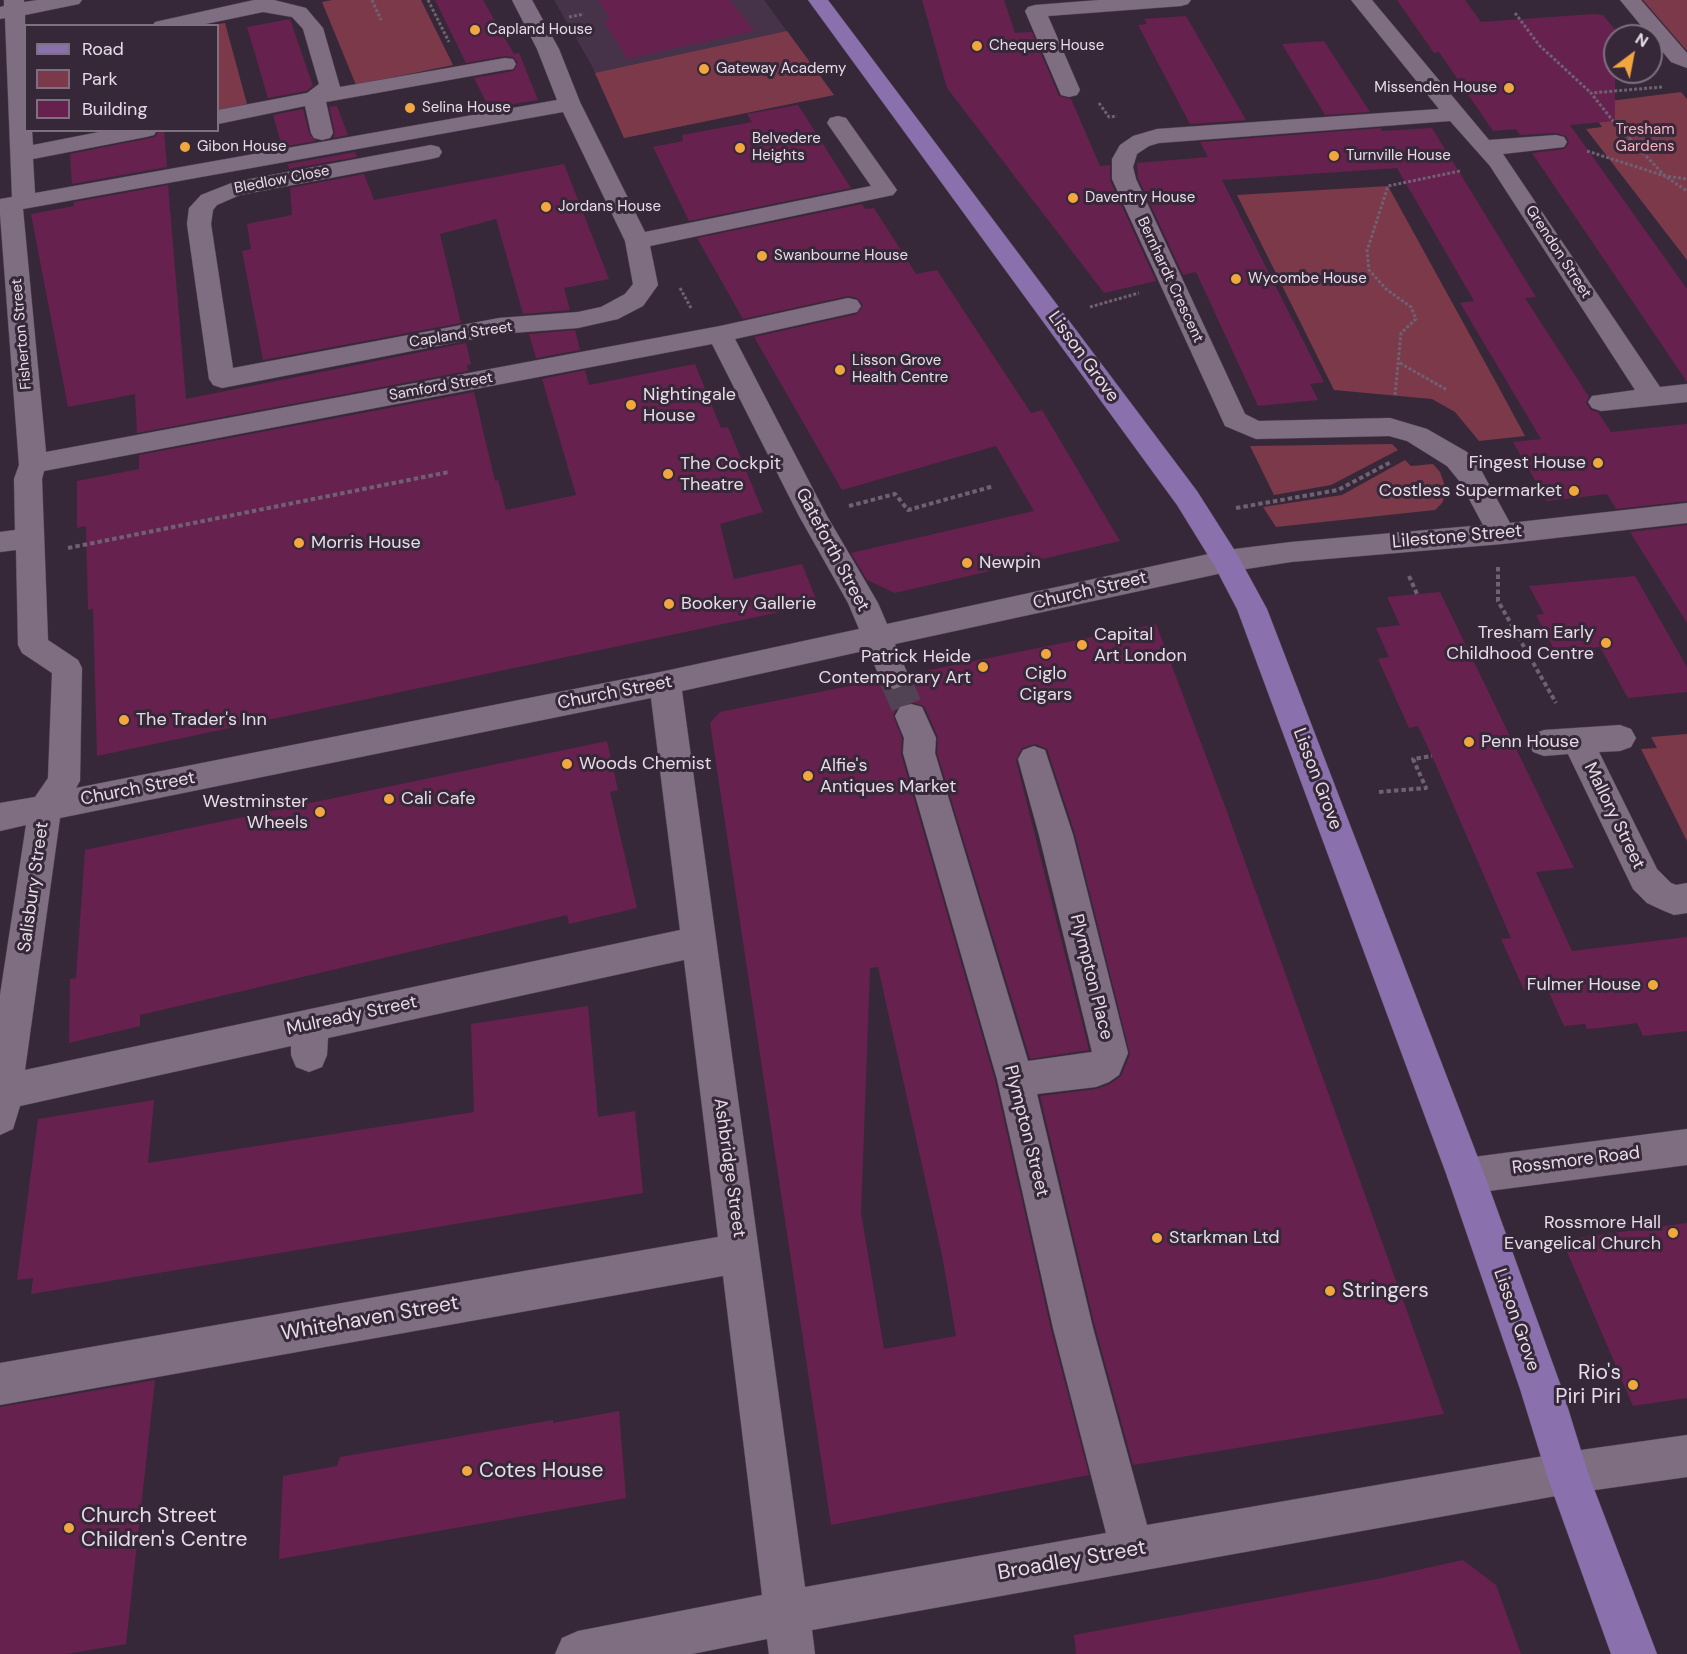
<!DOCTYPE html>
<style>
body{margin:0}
#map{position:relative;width:1687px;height:1654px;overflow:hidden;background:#372839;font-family:"DM Sans",sans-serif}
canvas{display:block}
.legend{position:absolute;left:24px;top:24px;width:195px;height:108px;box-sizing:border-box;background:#372839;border:2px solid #7d707f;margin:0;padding:8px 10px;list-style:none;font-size:18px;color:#e6dce7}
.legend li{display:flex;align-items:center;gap:12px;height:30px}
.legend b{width:30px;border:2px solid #7d707f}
.north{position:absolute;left:1603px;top:24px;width:60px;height:60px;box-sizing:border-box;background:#372839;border:2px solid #7d707f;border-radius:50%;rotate:32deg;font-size:16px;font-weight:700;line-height:24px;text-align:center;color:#e6dce7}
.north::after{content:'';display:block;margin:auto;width:21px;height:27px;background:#f1a63f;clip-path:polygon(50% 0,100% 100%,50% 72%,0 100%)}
</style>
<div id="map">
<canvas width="1687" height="1654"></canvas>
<ul class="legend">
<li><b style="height:8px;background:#8a70ad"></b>Road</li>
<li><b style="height:16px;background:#7b394a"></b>Park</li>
<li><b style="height:16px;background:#66214e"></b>Building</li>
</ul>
<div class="north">N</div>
</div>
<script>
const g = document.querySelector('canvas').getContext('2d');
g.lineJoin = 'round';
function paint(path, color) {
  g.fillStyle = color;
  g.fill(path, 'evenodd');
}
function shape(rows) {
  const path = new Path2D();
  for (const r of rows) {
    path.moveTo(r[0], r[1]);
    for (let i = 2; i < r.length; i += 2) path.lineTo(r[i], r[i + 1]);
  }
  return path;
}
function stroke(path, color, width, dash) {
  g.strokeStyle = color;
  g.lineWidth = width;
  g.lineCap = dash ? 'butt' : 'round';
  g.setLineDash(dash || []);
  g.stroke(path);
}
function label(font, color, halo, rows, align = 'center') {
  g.font = font + ' "DM Sans",sans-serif';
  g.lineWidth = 6;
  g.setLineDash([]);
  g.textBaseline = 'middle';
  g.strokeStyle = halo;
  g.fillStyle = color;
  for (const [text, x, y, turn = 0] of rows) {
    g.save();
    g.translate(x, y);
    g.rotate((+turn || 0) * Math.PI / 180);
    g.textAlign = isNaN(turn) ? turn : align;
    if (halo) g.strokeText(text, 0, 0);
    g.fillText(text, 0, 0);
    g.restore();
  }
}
const built = shape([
 [554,0,764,0,834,95,624,138,592,66]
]);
const green = shape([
 [332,0,421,0,453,65,356,85,322,2],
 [1643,0,1687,0,1687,51],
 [225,23,247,104,218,110,218,26,212,25],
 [787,31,834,95,624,138,595,73],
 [1681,92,1687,99,1687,260,1586,129,1602,127,1586,104],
 [1388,186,1498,386,1525,436,1479,441,1455,412,1432,399,1334,390,1237,195],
 [1392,444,1398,450,1331,485,1274,495,1250,446],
 [1405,460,1411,466,1433,464,1440,472,1447,492,1442,503,1435,510,1276,527,1263,507,1342,495],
 [1687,734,1687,841,1641,749,1657,748,1651,737]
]);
const building = shape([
 [435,0,483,0,514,54,519,53,538,100,489,108,474,78,513,71,518,63,513,57,505,56,466,63],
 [598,0,730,0,754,31,627,59,603,20,610,19],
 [922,0,1004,0,1015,33,1032,32,1059,96,1071,99,1100,166,1110,165,1110,180,1156,281,1104,293,947,88],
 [1397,0,1465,0,1481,22,1593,14,1603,15,1620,36,1615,36,1615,72,1651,73,1615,76,1615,121,1570,125,1687,289,1687,382,1532,153,1564,149,1569,143,1566,136,1556,133,1520,135,1516,129,1493,131,1439,52,1434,53],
 [1186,16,1246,120,1190,124,1138,25,1147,24,1144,19],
 [290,19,313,86,306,91,268,98,247,27],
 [1324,41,1370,112,1325,115,1282,44],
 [798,105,851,188,689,221,653,147,683,141,682,135,752,122,747,114],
 [337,106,348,135,333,138,335,133,329,107],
 [303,109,309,133,316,141,287,146,287,142,281,143,273,115],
 [1381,128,1382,131,1432,128,1536,297,1525,298,1589,397,1586,403,1591,410,1598,412,1611,432,1687,424,1687,501,1616,509,1607,494,1547,501,1513,442,1541,439,1460,303,1474,301,1397,168,1222,180,1324,382,1310,384,1318,400,1258,406,1196,272,1183,275,1138,178,1137,163,1208,157,1200,142],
 [159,130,164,130,167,167,72,184,70,154,155,137],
 [355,152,357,157,289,169,288,164],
 [564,164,609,279,564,288,570,310,523,314,496,219,440,234,461,323,263,360,242,251,251,249,247,224,292,215,290,188,364,174,374,200],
 [168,185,186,399,466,343,471,364,467,365,468,371,137,433,135,394,68,407,31,214,74,206,74,202],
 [862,204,865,209,874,208,916,274,937,270,1031,413,1042,410,1120,541,895,593,867,580,851,553,1034,511,996,446,842,490,754,337,857,314,863,305,857,298,848,296,743,319,697,238],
 [575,330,580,350,536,358,529,334],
 [695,364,721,428,728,427,763,512,720,524,734,579,802,564,818,604,97,756,93,609,88,610,86,526,77,528,77,481,139,469,139,455,474,392,495,481,498,480,506,510,576,495,542,379,585,370,589,385],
 [1687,525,1687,623,1630,532],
 [1635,576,1687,667,1687,692,1628,698,1600,647,1555,651,1536,615,1544,614,1529,586],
 [1440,592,1574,868,1536,872,1572,951,1687,937,1687,1031,1643,1036,1637,1023,1600,1028,1587,1029,1585,1024,1564,1026,1546,986,1524,990,1501,939,1511,938,1432,756,1418,726,1409,728,1378,659,1389,657,1376,628,1400,625,1387,597],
 [1156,624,1226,809,1444,1414,1133,1465,1095,1327,1040,1096,1096,1089,1110,1084,1121,1076,1130,1054,1075,834,1047,749,1035,744,1022,748,1016,760,1089,1050,1030,1059,937,753,938,737,924,706,910,702,899,705,893,715,902,738,901,754,995,1080,1051,1329,1089,1475,831,1525,710,723,720,712,879,680,882,687,895,691,907,686,911,678,910,674],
 [878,967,942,1255,956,1336,884,1349,861,1213,870,968],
 [607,741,618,790,610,792,637,908,569,924,567,915,140,1015,140,1026,69,1043,70,979,76,978,85,850],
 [588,1006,598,1117,635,1111,643,1193,31,1294,33,1278,17,1280,38,1119,154,1100,148,1163,474,1112,471,1024],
 [1687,1223,1687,1398,1633,1406,1562,1240],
 [155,1380,126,1644,66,1654,0,1654,0,1407],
 [619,1411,626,1498,279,1559,283,1476,337,1466,340,1457,553,1420,553,1423],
 [1463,1560,1496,1585,1521,1654,1076,1654,1074,1635,1377,1579]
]);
const minorTunnel = shape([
 [894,677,911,716]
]);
const pathFar1 = shape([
 [372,0,381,20],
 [428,0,449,42],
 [1515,13,1539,45,1591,93],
 [569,17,584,14],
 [1662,87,1591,93,1613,121,1665,176,1687,191],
 [1099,103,1109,117,1117,116],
 [1587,151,1665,176,1687,179],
 [680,288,691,308],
 [1090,307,1139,293],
 [1400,363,1447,390],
 [1395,395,1401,333,1416,319,1411,307,1386,289,1369,270,1367,251,1388,186,1460,171]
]);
const path = shape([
 [849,506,895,494,908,510,994,486],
 [1236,508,1338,490,1391,462],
 [68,548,449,472],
 [1498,567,1498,601,1556,703],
 [1409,576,1417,594],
 [1379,792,1426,788,1413,759,1432,756]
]);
const minor = shape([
 [4,0,24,0,24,2,38,0,82,0,79,4,25,15,26,130,32,130,33,145,109,130,157,130,154,135,146,137,33,159,35,193,557,100,537,49,512,0,532,0,559,49,580,102,645,232,871,186,827,123,830,118,838,116,846,118,897,190,893,195,650,246,658,285,643,306,618,319,578,328,499,334,222,388,213,385,209,379,187,224,189,208,201,195,234,182,431,145,439,147,442,152,439,157,431,159,240,195,217,205,213,210,211,224,233,368,499,318,578,312,601,307,625,294,633,284,625,241,563,112,23,209,46,452,720,326,848,298,857,300,861,306,857,312,735,339,827,516,878,603,887,624,1227,550,1291,542,1483,525,1460,482,1447,466,1407,441,1389,436,1256,439,1225,426,1112,179,1112,159,1120,145,1133,136,1157,129,1439,109,1351,0,1372,0,1489,140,1556,135,1564,137,1567,142,1564,147,1503,154,1660,387,1687,384,1687,402,1601,411,1592,408,1588,402,1592,396,1635,390,1490,166,1450,121,1159,143,1149,146,1137,154,1133,167,1136,179,1245,414,1259,421,1390,418,1427,429,1467,452,1481,470,1510,523,1687,503,1687,523,1502,544,1291,562,1227,572,895,644,909,677,905,685,894,689,883,685,868,650,682,691,805,1587,1106,1533,1053,1328,997,1079,903,753,904,738,895,716,900,707,911,704,922,707,936,738,935,753,1028,1061,1092,1052,1039,835,1018,759,1023,750,1034,746,1045,750,1073,835,1128,1053,1119,1075,1109,1082,1096,1087,1037,1094,1093,1328,1147,1525,1567,1452,1687,1435,1687,1477,1567,1494,812,1630,815,1654,769,1654,767,1639,692,1654,555,1654,562,1638,578,1631,762,1595,723,1276,0,1405,0,1363,718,1237,684,960,328,1038,327,1055,322,1067,309,1072,296,1067,291,1055,291,1046,20,1106,13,1129,0,1135,0,995,26,825,0,831,0,803,35,797,48,778,52,673,22,653,18,645,16,550,0,552,0,532,15,530,14,479,19,465,0,214,0,199,12,197,5,18,0,19,0,7,4,6,4,0],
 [712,344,799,516,848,603,859,629,665,671,76,788,80,781,82,668,78,660,48,640,42,479,44,471,712,344],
 [651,698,680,930,25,1070,60,818,651,698],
 [254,0,274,0,306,8,323,28,340,87,505,58,513,59,516,64,513,69,505,70,326,102,333,133,330,138,322,140,314,138,311,133,305,106,218,124,218,110,307,93,319,84,303,29,292,17,263,12,196,26,152,26,155,22,254,0],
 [1099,0,1191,0,1188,4,1181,6,1048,16,1080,90,1077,95,1069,97,1061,95,1025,11,1028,7,1035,5,1099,0],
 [1620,0,1641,0,1687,53,1687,68,1671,62,1620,0],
 [1620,725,1631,729,1636,738,1631,747,1620,751,1599,752,1657,869,1671,883,1676,885,1687,883,1687,913,1674,915,1662,910,1647,903,1633,889,1568,754,1544,756,1533,752,1528,743,1533,734,1544,730,1620,725],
 [1687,1129,1687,1165,1466,1194,1452,1189,1447,1176,1452,1163,1466,1158,1687,1129]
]);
const major = shape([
 [808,0,828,0,1197,491,1237,554,1267,609,1485,1176,1562,1389,1588,1473,1657,1654,1611,1654,1546,1473,1520,1389,1447,1176,1237,609,1214,565,1177,505,808,0]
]);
const markers = [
 [475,30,6,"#f1a63f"],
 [977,46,6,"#f1a63f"],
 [704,69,6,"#f1a63f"],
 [1509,88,6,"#f1a63f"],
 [410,108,6,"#f1a63f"],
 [185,147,6,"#f1a63f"],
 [740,148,6,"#f1a63f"],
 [1334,156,6,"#f1a63f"],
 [1073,198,6,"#f1a63f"],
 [546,207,6,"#f1a63f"],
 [762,256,6,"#f1a63f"],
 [1236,279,6,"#f1a63f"],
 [840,370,6,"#f1a63f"],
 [631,405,6,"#f1a63f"],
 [1598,463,6,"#f1a63f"],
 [668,474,6,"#f1a63f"],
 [1574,491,6,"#f1a63f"],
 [299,543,6,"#f1a63f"],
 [967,563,6,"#f1a63f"],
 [669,604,6,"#f1a63f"],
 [1606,643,6,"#f1a63f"],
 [1082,645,6,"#f1a63f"],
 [1046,654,6,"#f1a63f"],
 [983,667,6,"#f1a63f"],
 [124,720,6,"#f1a63f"],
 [1469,742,6,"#f1a63f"],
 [567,764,6,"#f1a63f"],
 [808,776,6,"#f1a63f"],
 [389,799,6,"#f1a63f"],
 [320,812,6,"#f1a63f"],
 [1653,985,6,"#f1a63f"],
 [1673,1233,6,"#f1a63f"],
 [1157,1238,6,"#f1a63f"],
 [1330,1291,6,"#f1a63f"],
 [1633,1385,6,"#f1a63f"],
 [467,1471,6,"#f1a63f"],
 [69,1528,6,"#f1a63f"]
];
const farPoinames = [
 ["Capland House",487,30],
 ["Chequers House",989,46],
 ["Gateway Academy",716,69],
 ["Missenden House",1497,88,"right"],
 ["Selina House",422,108],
 ["Belvedere",752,139],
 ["Heights",752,156],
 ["Gibon House",197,147],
 ["Turnville House",1346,156],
 ["Daventry House",1085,198],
 ["Jordans House",558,207],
 ["Swanbourne House",774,256],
 ["Wycombe House",1248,279],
 ["Lisson Grove",852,361],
 ["Health Centre",852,378]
];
const farParknames = [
 ["Tresham",1645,130],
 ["Gardens",1645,147]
];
const farStreetnames = [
 ["Bledlow Close",282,180,-11],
 ["Grendon Street",1558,252,57],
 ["Bernhardt Crescent",1170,280,65],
 ["Fisherton Street",22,334,-95],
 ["Capland Street",461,335,-9],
 ["Samford Street",441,387,-10]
];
const streetNames = [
 ["Lisson Grove",1083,357,54],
 ["Lilestone Street",1457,537,-5],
 ["Gateforth Street",832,550,62],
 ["Church Street",1090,591,-13],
 ["Church Street",615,693,-11],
 ["Lisson Grove",1317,779,69],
 ["Church Street",138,789,-11],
 ["Mallory Street",1614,816,64],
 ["Salisbury Street",34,887,-82],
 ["Plympton Place",1091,977,76],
 ["Mulready Street",352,1016,-12],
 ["Plympton Street",1026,1131,76],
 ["Rossmore Road",1576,1161,-7],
 ["Ashbridge Street",729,1168,82],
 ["Lisson Grove",1516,1320,71]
];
const poiNames = [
 ["Nightingale",643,395],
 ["House",643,416],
 ["Fingest House",1586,463,"right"],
 ["The Cockpit",680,464],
 ["Theatre",680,485],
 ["Costless Supermarket",1562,491,"right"],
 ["Morris House",311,543],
 ["Newpin",979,563],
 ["Bookery Gallerie",681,604],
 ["Tresham Early",1594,633,"right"],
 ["Childhood Centre",1594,654,"right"],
 ["Capital",1094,635],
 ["Art London",1094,656],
 ["Patrick Heide",971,657,"right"],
 ["Contemporary Art",971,678,"right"],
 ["Ciglo",1046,674,"center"],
 ["Cigars",1046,695,"center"],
 ["The Trader's Inn",136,720],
 ["Penn House",1481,742],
 ["Woods Chemist",579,764],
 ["Alfie's",820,766],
 ["Antiques Market",820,787],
 ["Cali Cafe",401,799],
 ["Westminster",308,802,"right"],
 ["Wheels",308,823,"right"],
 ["Fulmer House",1641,985,"right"],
 ["Rossmore Hall",1661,1223,"right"],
 ["Evangelical Church",1661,1244,"right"],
 ["Starkman Ltd",1169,1238]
];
const nearPoinames = [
 ["Stringers",1342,1291],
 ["Rio's",1621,1373,"right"],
 ["Piri Piri",1621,1397,"right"],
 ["Cotes House",479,1471],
 ["Church Street",81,1516],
 ["Children's Centre",81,1540]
];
const nearStreetnames = [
 ["Whitehaven Street",370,1319,-10],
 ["Broadley Street",1072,1561,-10]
];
paint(built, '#463349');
paint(green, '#7b394a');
paint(building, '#66214e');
stroke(minorTunnel, '#514353', 31, [31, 15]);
stroke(minor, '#524554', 1);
stroke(major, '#524554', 1);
stroke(pathFar1, '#6f6171', 3, [3, 2]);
stroke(path, '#6f6171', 4, [4.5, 3]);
paint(minor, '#7f6e82');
paint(major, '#8a70ad');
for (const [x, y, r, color] of markers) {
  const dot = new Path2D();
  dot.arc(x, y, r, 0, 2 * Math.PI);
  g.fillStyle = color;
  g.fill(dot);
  stroke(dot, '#372839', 2);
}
label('15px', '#e6dce7', '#372839', farPoinames, 'left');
label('15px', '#f8b0bf', '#372839', farParknames);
label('15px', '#e6dce7', '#372839', farStreetnames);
label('18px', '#e6dce7', '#372839', streetNames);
label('18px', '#e6dce7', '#372839', poiNames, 'left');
label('21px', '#e6dce7', '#372839', nearPoinames, 'left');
label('21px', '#e6dce7', '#372839', nearStreetnames);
</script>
